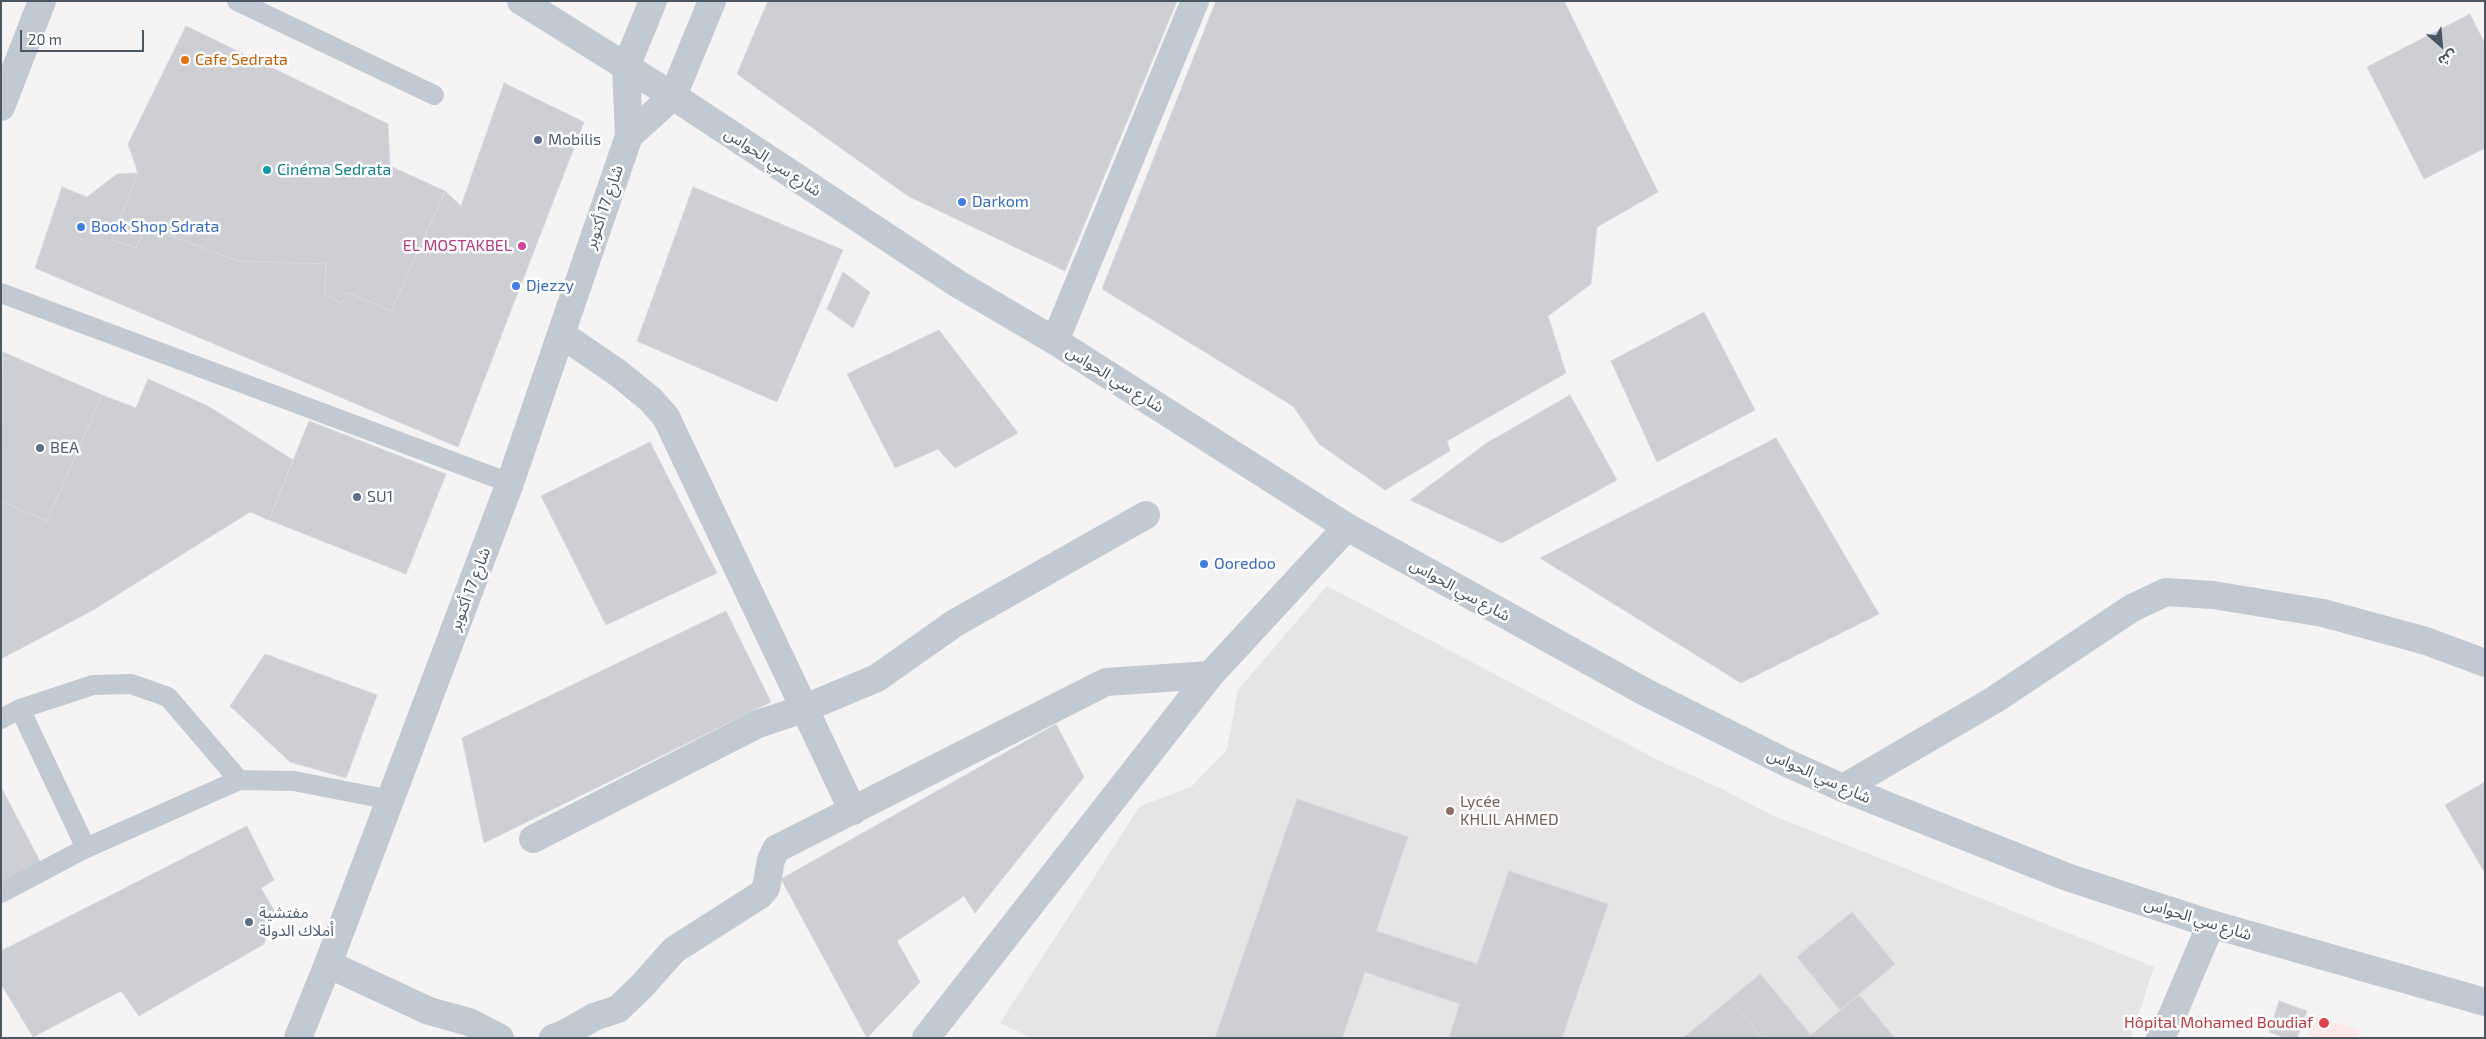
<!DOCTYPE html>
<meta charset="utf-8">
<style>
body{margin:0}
#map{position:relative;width:2486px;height:1039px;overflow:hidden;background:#f5f3f3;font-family:"Exo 2","Noto Sans Arabic",sans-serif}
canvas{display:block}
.frame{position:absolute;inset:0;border:2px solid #4a5661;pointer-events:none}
.north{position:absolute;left:2416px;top:20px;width:50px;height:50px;-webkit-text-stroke:4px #fff;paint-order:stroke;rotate:153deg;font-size:14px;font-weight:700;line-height:20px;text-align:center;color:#4a5661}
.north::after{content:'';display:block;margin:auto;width:18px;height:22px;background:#4a5661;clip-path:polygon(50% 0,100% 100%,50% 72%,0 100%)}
.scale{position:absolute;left:20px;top:30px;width:124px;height:22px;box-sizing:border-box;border:2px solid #4a5661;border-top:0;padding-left:6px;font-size:15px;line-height:18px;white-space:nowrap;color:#4a5661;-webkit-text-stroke:4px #fff;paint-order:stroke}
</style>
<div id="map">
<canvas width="2486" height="1039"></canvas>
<div class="frame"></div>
<div class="north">ش</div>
<div class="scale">20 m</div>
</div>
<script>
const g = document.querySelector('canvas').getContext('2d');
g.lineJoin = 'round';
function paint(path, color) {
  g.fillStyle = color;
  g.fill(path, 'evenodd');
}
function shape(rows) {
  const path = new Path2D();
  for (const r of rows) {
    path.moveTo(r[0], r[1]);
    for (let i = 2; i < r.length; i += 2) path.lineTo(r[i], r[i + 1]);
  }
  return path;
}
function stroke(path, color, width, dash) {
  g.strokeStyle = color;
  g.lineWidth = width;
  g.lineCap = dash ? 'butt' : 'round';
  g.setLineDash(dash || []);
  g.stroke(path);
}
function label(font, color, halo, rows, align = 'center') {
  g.font = font + ' "Exo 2","Noto Sans Arabic",sans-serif';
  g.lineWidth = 5;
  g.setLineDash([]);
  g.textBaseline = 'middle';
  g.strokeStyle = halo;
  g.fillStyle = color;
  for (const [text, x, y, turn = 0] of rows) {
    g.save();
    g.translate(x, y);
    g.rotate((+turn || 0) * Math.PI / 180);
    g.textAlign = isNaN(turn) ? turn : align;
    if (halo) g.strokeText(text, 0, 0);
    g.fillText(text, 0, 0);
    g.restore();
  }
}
const education = shape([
 [1327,586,1660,761,1720,788,1774,816,2154,967,2131,1038,1032,1038,1000,1023,1140,806,1191,787,1227,750,1238,690]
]);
const medical = shape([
 [2313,1016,2359,1030,2357,1038,2308,1038]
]);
const building = shape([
 [768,1,1177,1,1065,271,908,196,737,74,768,1],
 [1216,1,1564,1,1658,192,1597,227,1591,284,1548,316,1566,373,1447,441,1450,451,1385,490,1319,444,1293,406,1102,289,1216,1],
 [2470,14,2485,44,2485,148,2424,179,2367,67,2470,14],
 [186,26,388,124,390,166,445,191,391,311,347,292,342,303,325,295,326,264,238,261,145,226,136,248,112,240,138,173,128,144,186,26],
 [504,83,584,122,458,447,35,268,62,187,87,197,117,174,138,173,112,240,136,248,145,226,238,261,326,264,325,295,342,303,347,292,391,311,445,191,461,206,504,83],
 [693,187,843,250,777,402,637,341,693,187],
 [843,272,870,292,853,328,827,309,843,272],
 [1704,312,1755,410,1657,462,1611,361,1704,312],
 [939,330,1018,433,955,468,938,449,895,468,847,374,939,330],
 [3,352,102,395,47,521,1,501,3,352],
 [148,379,208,406,293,460,269,520,250,512,93,610,1,659,1,501,47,521,102,395,136,408,148,379],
 [1570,395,1617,480,1502,543,1410,500,1487,443,1570,395],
 [309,421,446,474,406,574,269,520,309,421],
 [1776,438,1879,614,1741,683,1540,558,1776,438],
 [650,442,717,573,606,625,541,496,650,442],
 [726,611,771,702,484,843,462,738,726,611],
 [265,654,377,695,346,778,290,762,230,706,265,654],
 [1056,724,1084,777,975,913,964,896,897,941,920,982,867,1038,781,879,1056,724],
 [2485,782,2485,873,2445,805,2485,782],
 [1,787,43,867,1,885,1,787],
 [1297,799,1408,837,1376,931,1477,964,1509,871,1608,904,1562,1038,1449,1038,1460,1004,1365,972,1342,1038,1215,1038,1297,799],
 [247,826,274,880,261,888,275,912,264,944,139,1016,121,991,33,1037,1,984,1,951,247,826],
 [1852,912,1895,964,1840,1010,1797,957,1852,912],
 [1760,974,1811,1035,1807,1038,1762,1038,1730,999,1760,974],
 [1859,995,1895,1038,1807,1038,1811,1035,1859,995],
 [1730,999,1762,1038,1683,1038,1730,999],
 [2279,1001,2307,1011,2297,1038,2285,1038,2269,1032,2279,1001]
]);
const service = shape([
 [237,1,434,95],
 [1,293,510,483],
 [20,709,86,848],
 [1,719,20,709,93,685,131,684,168,697,239,780],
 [1,893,86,848,239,780,294,781,391,800]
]);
const minor = shape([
 [629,136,673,96,712,1],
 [561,334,618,373,651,400,666,417,853,811],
 [1055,341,1195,1],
 [1843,788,1994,700,2132,608,2166,592,2213,595,2323,613,2426,641,2485,663],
 [533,839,758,724,803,709,877,678,955,623,1146,515],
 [328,964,429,1011,469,1022,500,1038],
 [298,1038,328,964,510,483,561,334,629,136,626,67,653,1],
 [553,1038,566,1033,594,1017,618,1009,641,987,674,950,760,895,766,888,771,860,776,849,1106,682,1210,675],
 [926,1038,1210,675,1347,527],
 [2160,1038,2172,1016,2211,924]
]);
const tertiary = shape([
 [521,1,673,96,958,284,1055,341,1347,527,1645,692,1787,763,1843,788,2067,877,2211,924,2485,1002],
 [1,107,42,1]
]);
const markers = [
 [185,60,5,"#e8710a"],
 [538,140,5,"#5c6f8a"],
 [267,170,5,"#0f9aa8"],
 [962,202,5,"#3f7fe0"],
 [81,227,5,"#3f7fe0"],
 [522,246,5,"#d1479c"],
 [516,286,5,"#3f7fe0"],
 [40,448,5,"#5c6f8a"],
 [357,497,5,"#5c6f8a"],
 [1204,564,5,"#3f7fe0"],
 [1450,811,5,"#8d6e63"],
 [249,922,5,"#5c6f8a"],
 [2324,1023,6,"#e0444e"]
];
const foodNames = [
 ["Cafe Sedrata",195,60]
];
const serviceNames = [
 ["Mobilis",548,140],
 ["BEA",50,448],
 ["SU1",367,497],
 ["مفتشية",259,913],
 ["أملاك الدولة",259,931]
];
const streetNames = [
 ["شارع سي الحواس",773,162,33],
 ["شارع 17 أكتوبر",604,207,-71],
 ["شارع سي الحواس",1115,379,32],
 ["شارع 17 أكتوبر",470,589,-69],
 ["شارع سي الحواس",1460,590,29],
 ["شارع سي الحواس",1819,776,24],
 ["شارع سي الحواس",2198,919,17]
];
const cultureNames = [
 ["Cinéma Sedrata",277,170]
];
const shopNames = [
 ["Darkom",972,202],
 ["Book Shop Sdrata",91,227],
 ["Djezzy",526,286],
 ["Ooredoo",1214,564]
];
const hotelNames = [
 ["EL MOSTAKBEL",512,246]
];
const educationNames = [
 ["Lycée",1460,802],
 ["KHLIL AHMED",1460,820]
];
const healthNames = [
 ["Hôpital Mohamed Boudiaf",2313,1023]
];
paint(education, '#e6e4e5');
paint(medical, '#fce8e6');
paint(building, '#cdcfd5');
stroke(building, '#d7d9de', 1);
stroke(service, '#c1cad2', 20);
stroke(minor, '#c1cad2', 28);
stroke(tertiary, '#c1cad2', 28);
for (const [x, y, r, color] of markers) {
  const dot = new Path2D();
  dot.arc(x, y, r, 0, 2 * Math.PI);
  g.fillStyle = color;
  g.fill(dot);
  stroke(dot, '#fff', 2);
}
label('16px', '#c56008', '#fff', foodNames, 'left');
label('16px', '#4e5e75', '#fff', serviceNames, 'left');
label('16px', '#4a5661', '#fff', streetNames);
label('16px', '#0d838f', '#fff', cultureNames, 'left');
label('16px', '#366cbe', '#fff', shopNames, 'left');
label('16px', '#b23c85', '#fff', hotelNames, 'right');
label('16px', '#785e54', '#fff', educationNames, 'left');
label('16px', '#be3a42', '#fff', healthNames, 'right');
</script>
